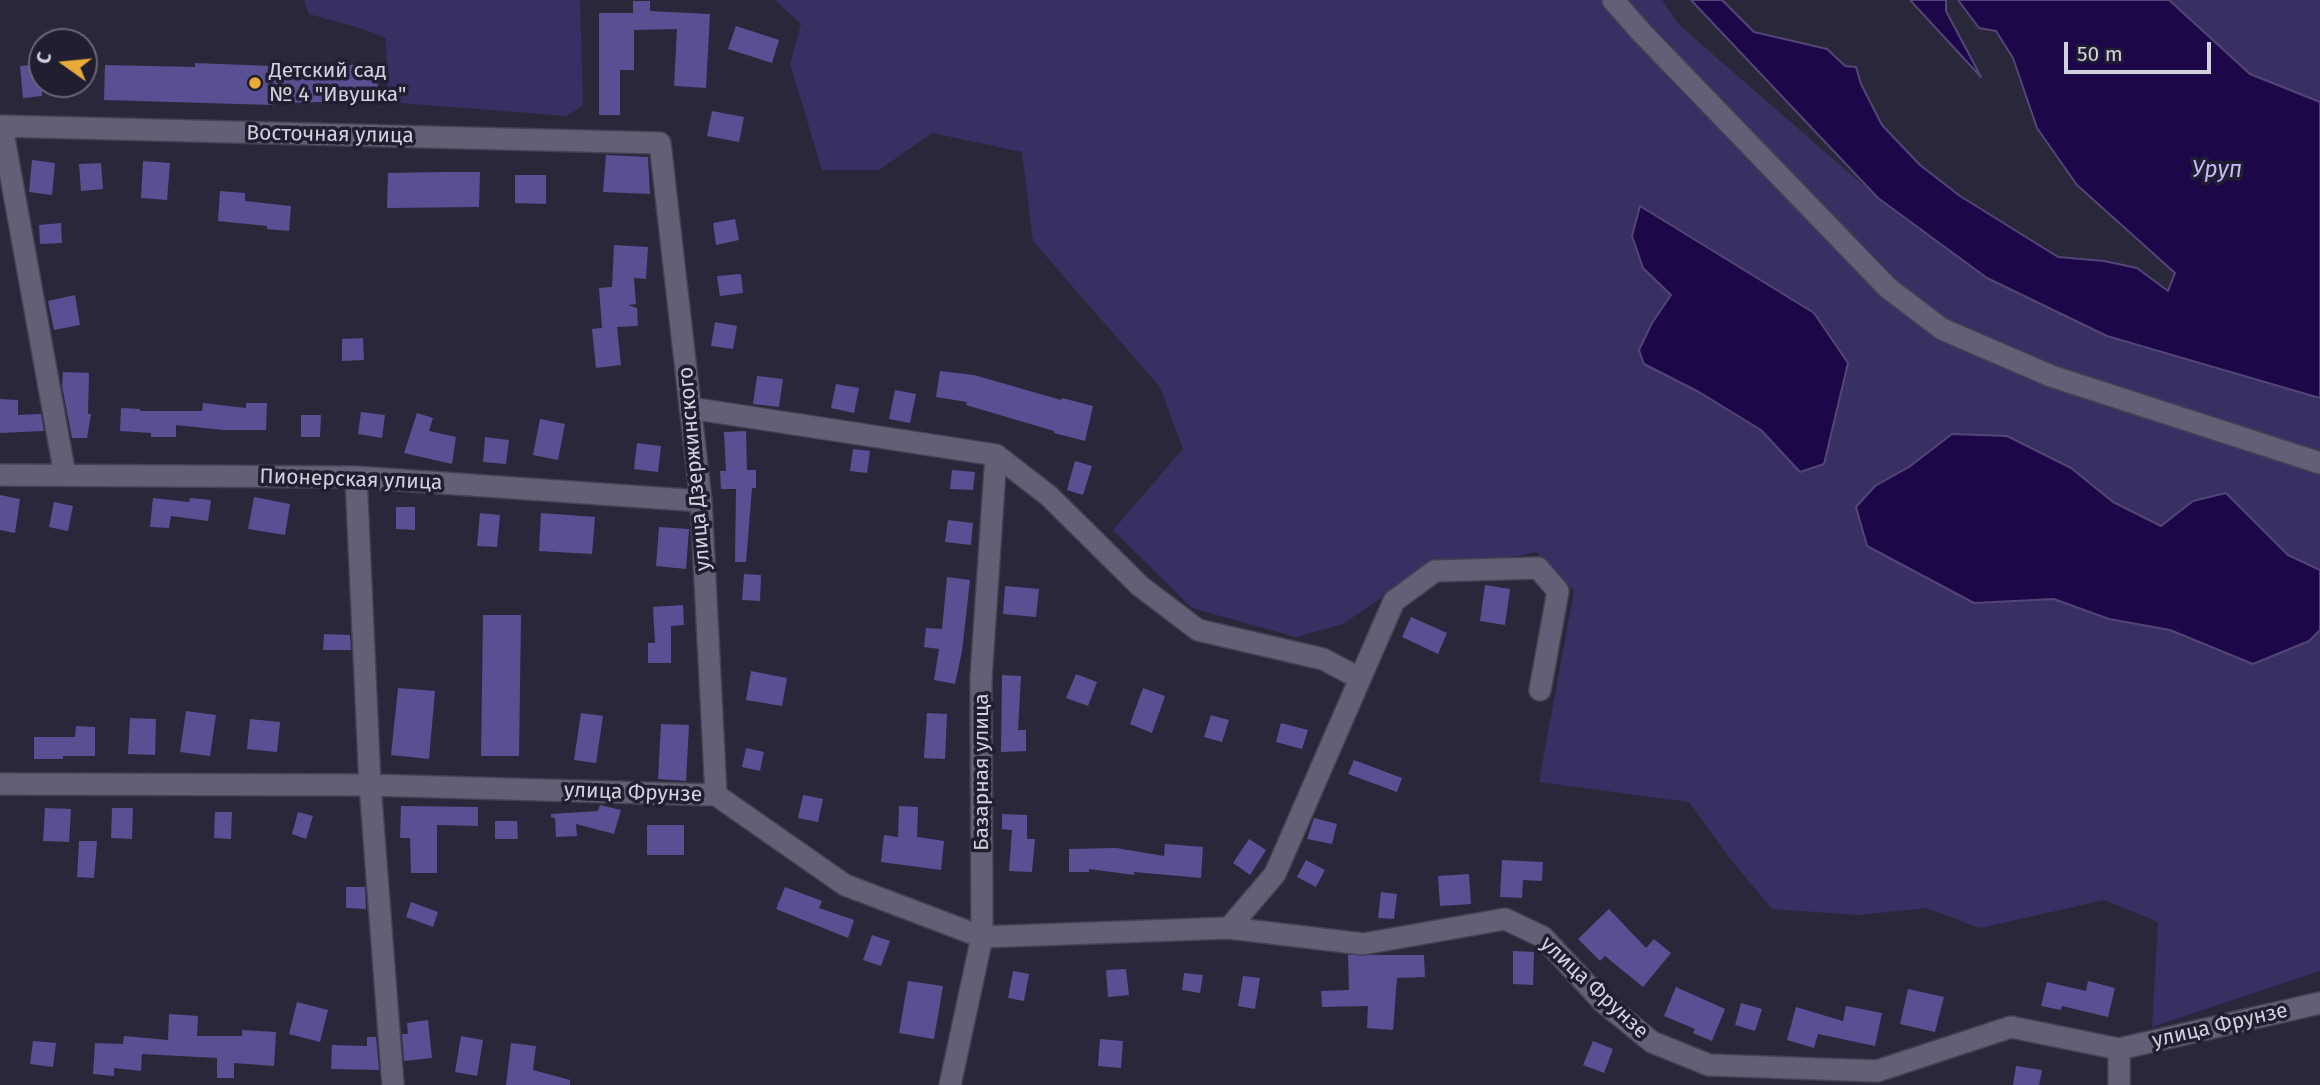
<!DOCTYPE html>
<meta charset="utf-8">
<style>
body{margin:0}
#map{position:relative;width:2320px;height:1085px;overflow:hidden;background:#29283b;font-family:"Fira Sans",sans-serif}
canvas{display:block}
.north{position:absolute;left:28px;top:28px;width:70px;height:70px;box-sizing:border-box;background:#201e30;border:2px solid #676676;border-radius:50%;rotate:285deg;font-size:19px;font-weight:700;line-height:28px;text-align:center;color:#d2d2de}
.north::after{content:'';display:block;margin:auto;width:24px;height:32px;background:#e9ab38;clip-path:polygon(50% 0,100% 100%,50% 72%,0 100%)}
.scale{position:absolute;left:2064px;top:42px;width:147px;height:32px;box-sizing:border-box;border:4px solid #d2d2de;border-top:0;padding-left:9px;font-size:21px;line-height:24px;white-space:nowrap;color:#d2d2de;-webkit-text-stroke:5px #201e30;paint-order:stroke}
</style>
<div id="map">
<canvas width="2320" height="1085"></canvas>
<div class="north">С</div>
<div class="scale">50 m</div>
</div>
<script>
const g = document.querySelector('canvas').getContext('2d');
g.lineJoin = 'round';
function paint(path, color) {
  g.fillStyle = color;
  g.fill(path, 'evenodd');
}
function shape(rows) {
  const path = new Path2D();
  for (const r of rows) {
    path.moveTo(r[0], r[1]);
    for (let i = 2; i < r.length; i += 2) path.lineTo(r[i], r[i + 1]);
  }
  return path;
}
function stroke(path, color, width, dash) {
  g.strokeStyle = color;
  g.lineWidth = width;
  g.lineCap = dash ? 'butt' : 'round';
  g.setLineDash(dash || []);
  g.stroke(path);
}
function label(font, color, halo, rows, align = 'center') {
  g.font = font + ' "Fira Sans",sans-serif';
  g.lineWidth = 7;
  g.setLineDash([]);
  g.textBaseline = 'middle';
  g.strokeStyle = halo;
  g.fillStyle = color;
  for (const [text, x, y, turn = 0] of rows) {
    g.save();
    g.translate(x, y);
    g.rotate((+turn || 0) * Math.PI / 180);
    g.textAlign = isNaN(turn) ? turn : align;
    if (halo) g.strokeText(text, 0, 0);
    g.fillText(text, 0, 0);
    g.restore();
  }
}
const green = shape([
 [304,0,580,0,583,105,567,116,388,102,386,38,363,29,309,14],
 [775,0,1662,0,1679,25,1878,198,1987,278,2320,397,2320,971,2152,1027,2158,922,2104,900,1980,928,1926,908,1859,915,1772,909,1731,860,1689,802,1539,782,1574,591,1536,552,1412,577,1343,624,1296,637,1192,608,1113,530,1183,449,1160,387,1033,241,1022,152,932,133,879,170,822,170,790,64,801,24],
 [2169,0,2320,0,2320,102,2250,74]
]);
const water = shape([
 [1691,0,1722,0,1754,32,1827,49,1845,66,1856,67,1861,84,1882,125,1920,165,1960,196,2058,257,2104,261,2137,268,2168,291,2175,273,2077,185,2037,128,2013,58,1996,31,1979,28,1958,0,2169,0,2250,74,2320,102,2320,398,2107,336,1987,278,1878,198,1691,0],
 [1910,0,1946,0,1946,11,1981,77,1910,0],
 [1640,206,1814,313,1848,363,1824,464,1800,472,1761,430,1699,392,1644,364,1639,350,1652,323,1671,295,1643,268,1632,236,1640,206],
 [1952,434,2007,436,2071,468,2113,502,2161,526,2193,501,2226,493,2288,555,2320,570,2320,630,2309,641,2253,664,2170,630,2109,619,2054,599,1974,603,1867,546,1856,507,1875,486,1909,467,1952,434]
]);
const building = shape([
 [633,1,650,1,650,11,710,14,706,88,674,86,677,29,634,30,634,70,620,70,620,115,599,115,599,13,633,13],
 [736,26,779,40,772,63,728,49],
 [195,63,297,67,377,64,378,101,274,103,273,105,104,100,105,65,195,67],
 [42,64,42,96,23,98,20,66],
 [712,111,744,117,739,142,707,136],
 [606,155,648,157,650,194,603,192],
 [32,160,55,163,52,195,29,192],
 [143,161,170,163,167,200,141,198],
 [101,163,103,189,81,191,79,164],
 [443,172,480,172,479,207,387,208,388,173],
 [515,175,546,175,546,204,515,203],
 [220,191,245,193,245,201,291,206,289,231,267,229,267,226,218,221],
 [735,219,739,240,716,245,713,223],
 [61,223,62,243,40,244,39,225],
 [614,245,648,247,646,279,634,278,636,304,628,305,637,308,638,326,617,327,621,365,596,368,592,329,602,328,599,288,612,287],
 [741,274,743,293,720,296,717,276],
 [75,295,80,325,54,330,48,301],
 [715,322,737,326,733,349,711,346],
 [363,338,364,360,342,361,342,339],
 [940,371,974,375,1061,400,1062,398,1093,406,1085,441,1054,433,1054,431,966,405,967,402,936,397],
 [63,372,89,373,88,414,91,414,87,438,72,438,62,386],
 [757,376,783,379,779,407,753,404],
 [836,384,859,388,854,413,831,408],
 [895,390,916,394,910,423,889,419],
 [0,399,18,400,18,415,41,414,44,431,0,433],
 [203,403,246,408,246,403,267,403,266,430,223,430,176,425,176,437,151,437,151,433,120,431,121,408,140,409,140,411,202,411],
 [361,412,385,415,382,438,358,434],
 [417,413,433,418,429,431,456,437,452,464,404,453],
 [301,415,321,415,320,437,301,437],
 [540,419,565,424,558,460,533,455],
 [746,431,747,470,756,470,756,488,752,488,746,562,735,562,736,489,721,489,720,471,726,471,724,432],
 [485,437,509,440,506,464,483,462],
 [637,443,661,446,658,472,634,469],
 [853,449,870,451,867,473,850,471],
 [1075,461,1092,466,1083,495,1067,490],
 [952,470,975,472,973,490,950,489],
 [0,495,20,499,15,533,0,530],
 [254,497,290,504,285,535,248,529],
 [153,498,189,502,190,498,211,500,208,521,171,516,169,528,150,527],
 [54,502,73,506,68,531,49,527],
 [396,507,415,507,415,530,396,529],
 [480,513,500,515,497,547,477,546],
 [541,513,595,517,592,554,539,551],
 [948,520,973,523,971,545,945,542],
 [659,527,689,529,686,569,656,566],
 [744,574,761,575,760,601,742,600],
 [947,577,970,580,962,651,955,684,934,680,939,649,924,647,926,628,942,629],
 [1485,585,1510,589,1505,625,1480,621],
 [1005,586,1039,589,1036,617,1003,614],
 [683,605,684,625,671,626,671,663,648,663,648,643,655,643,653,607],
 [483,615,521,615,519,756,481,756],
 [1411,617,1447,633,1438,654,1402,637],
 [324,634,350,635,351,650,323,650],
 [751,671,787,678,782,706,746,700],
 [1076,674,1097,682,1088,706,1066,698],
 [1002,675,1021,676,1018,730,1026,730,1026,751,1001,752],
 [398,688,435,691,429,759,391,755],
 [1143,688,1165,696,1152,733,1130,724],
 [186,711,216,715,210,756,180,752],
 [581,713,603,716,596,763,574,760],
 [927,713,947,714,945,759,924,758],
 [1211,715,1229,720,1222,742,1204,737],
 [130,718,156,719,155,755,128,754],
 [250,719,280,722,277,752,247,749],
 [1281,723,1308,730,1302,749,1276,742],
 [661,724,689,725,686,781,658,779],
 [76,726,95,727,95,756,63,756,63,759,34,759,34,737,75,737],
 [746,748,764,752,760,771,742,767],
 [1354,760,1402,778,1397,792,1348,774],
 [803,795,823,799,818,822,798,818],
 [600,805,621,810,614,834,576,824,577,836,556,837,555,818,551,817,551,814,598,811],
 [401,806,478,807,478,826,437,825,437,873,411,873,410,838,400,838],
 [899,806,918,807,917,837,944,841,941,870,881,862,884,835,898,837],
 [45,808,71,809,69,842,43,841],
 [112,808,133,808,132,839,111,838],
 [215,812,232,812,231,839,214,838],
 [298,812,313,816,306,839,292,834],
 [1002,814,1027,815,1027,839,1035,839,1032,872,1009,871,1012,830,1002,829],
 [1314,818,1337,824,1332,844,1307,839],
 [495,821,517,821,518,839,495,839],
 [647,825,684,825,684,855,647,855],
 [1249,839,1266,850,1250,875,1233,863],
 [79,841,97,841,94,878,77,877],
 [1165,844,1203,847,1201,878,1134,872,1134,875,1089,869,1089,872,1069,872,1069,849,1116,848,1164,856],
 [1306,860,1325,870,1316,887,1297,877],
 [1502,860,1543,862,1542,881,1523,880,1522,898,1500,897],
 [1469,874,1471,904,1440,906,1438,876],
 [346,887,365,887,366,909,346,908],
 [785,887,822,901,819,908,854,920,848,938,776,909],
 [1381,892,1397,894,1394,919,1378,918],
 [411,902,438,912,433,927,406,917],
 [1609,909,1646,948,1654,939,1671,953,1643,987,1605,956,1600,961,1578,939],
 [872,935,890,941,881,966,863,960],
 [1513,951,1534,952,1533,985,1513,984],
 [1348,955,1424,955,1425,977,1397,978,1393,1030,1367,1028,1368,1006,1322,1007,1321,991,1349,990],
 [1126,969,1129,995,1108,997,1106,970],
 [1013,971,1029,974,1024,1001,1008,998],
 [1184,973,1203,975,1200,993,1182,990],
 [1243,976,1260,978,1255,1009,1238,1006],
 [908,981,943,986,934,1039,899,1033],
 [2088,981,2115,988,2108,1017,2062,1006,2061,1010,2041,1006,2047,982,2086,991],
 [1676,987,1725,1009,1712,1041,1693,1033,1695,1029,1664,1016],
 [1908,989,1944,997,1935,1032,1900,1024],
 [297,1002,328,1010,320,1042,289,1034],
 [1741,1003,1762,1009,1755,1031,1735,1025],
 [1846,1006,1882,1013,1875,1046,1818,1034,1814,1048,1787,1040,1796,1007,1843,1021],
 [169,1014,198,1016,197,1036,242,1036,242,1030,276,1032,274,1066,234,1063,234,1078,217,1078,217,1058,142,1054,141,1071,114,1068,114,1076,93,1074,95,1043,123,1044,124,1036,168,1040],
 [428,1020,432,1058,404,1061,402,1034,408,1034,407,1023],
 [461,1036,483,1040,477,1076,455,1072],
 [367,1037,376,1037,379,1070,331,1069,332,1045,367,1046],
 [1100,1039,1123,1041,1121,1068,1098,1066],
 [33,1041,56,1043,53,1067,30,1064],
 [1593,1041,1613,1049,1604,1073,1583,1065],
 [511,1043,536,1046,533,1070,570,1080,570,1085,506,1085],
 [2016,1066,2042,1070,2039,1085,2013,1085]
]);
const minor = shape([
 [1613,0,1642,33,1888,288,1942,329,2051,376,2320,463],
 [0,126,660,143,701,501,716,795],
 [2,127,65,475],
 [690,408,996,455,1049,496,1140,586,1198,630,1323,659,1359,678],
 [0,475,356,477,701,501],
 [356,477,370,785,393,1085],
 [0,784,370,785,716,795,845,885,982,937,1229,928,1363,944,1505,919,1543,937,1603,1002,1652,1042,1709,1065,1877,1071,2011,1027,2119,1049,2320,1003],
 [1229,928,1275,874,1394,601,1435,571,1538,568,1558,591,1540,690],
 [2119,1049,2119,1085],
 [950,1085,982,937,981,678,996,455]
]);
const markers = [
 [255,83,7,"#e9ab38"]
];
const poiNames = [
 ["Детский сад",269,71],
 ["№ 4 \"Ивушка\"",269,95]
];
const streetNames = [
 ["Восточная улица",330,135,1],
 ["улица Дзержинского",695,469,-95],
 ["Пионерская улица",351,480,2],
 ["Базарная улица",982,772,-90],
 ["улица Фрунзе",633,793,2],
 ["улица Фрунзе",1594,988,43],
 ["улица Фрунзе",2220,1026,-13]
];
const waterNames = [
 ["Уруп",2217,171]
];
paint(green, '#383062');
paint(water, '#1c0848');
stroke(water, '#534575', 2);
paint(building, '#594f93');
stroke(minor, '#444252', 24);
stroke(minor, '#616076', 21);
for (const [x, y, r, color] of markers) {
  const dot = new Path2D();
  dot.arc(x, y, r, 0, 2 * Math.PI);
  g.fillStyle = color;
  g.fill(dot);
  stroke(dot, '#201e30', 2.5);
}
label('21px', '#d2d2de', '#201e30', poiNames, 'left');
label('21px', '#d2d2de', '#201e30', streetNames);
label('italic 23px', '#c2bdf9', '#201e30', waterNames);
</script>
